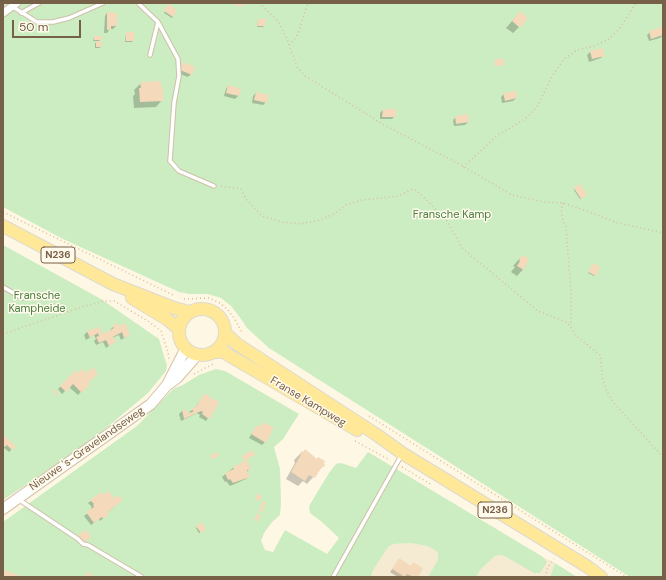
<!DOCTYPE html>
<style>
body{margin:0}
#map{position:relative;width:666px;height:580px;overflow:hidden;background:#fdf7e4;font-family:"DM Sans",sans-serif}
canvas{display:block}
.frame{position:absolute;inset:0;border:4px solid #776048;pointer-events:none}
.scale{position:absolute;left:12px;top:20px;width:69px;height:18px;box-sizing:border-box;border:2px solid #776048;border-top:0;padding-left:5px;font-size:12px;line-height:14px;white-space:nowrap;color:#776048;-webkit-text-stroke:3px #fffaeb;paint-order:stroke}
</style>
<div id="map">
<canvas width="666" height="580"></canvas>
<div class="frame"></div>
<div class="scale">50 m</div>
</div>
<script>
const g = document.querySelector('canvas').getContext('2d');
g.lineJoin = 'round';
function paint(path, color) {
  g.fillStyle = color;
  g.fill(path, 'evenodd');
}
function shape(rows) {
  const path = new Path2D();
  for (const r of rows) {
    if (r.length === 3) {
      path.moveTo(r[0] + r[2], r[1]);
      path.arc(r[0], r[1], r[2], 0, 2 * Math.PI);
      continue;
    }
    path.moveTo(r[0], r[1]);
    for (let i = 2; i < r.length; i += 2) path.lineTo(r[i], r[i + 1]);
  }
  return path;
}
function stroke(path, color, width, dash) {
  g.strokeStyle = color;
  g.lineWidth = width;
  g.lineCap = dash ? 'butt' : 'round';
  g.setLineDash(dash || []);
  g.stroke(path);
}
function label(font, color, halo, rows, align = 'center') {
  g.font = font + ' "DM Sans",sans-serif';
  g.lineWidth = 3;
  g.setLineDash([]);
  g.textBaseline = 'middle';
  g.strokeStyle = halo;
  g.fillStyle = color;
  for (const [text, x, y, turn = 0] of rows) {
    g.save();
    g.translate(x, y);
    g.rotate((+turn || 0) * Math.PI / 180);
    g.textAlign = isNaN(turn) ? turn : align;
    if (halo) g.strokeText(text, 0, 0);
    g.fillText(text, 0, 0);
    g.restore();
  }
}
const residential = shape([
 [411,543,427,546,436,550,438,553,439,560,428,577,371,577,372,572,388,547,393,544],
 [502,555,538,573,547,562,543,557,555,563,550,577,476,577,481,569,490,560,495,556]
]);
const green = shape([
 [3,3,663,3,663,577,630,577,269,348,247,328,239,316,231,306,221,298,208,294,189,294,179,292,63,239,3,207],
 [3,245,101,299,159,339,167,366,166,371,148,393,87,444,3,500],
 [216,369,225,371,299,414,283,439,274,447,280,469,281,503,280,515,272,522,264,533,261,541,265,550,273,552,285,530,327,554,339,538,322,522,310,513,309,506,329,473,336,464,341,463,356,468,368,452,543,557,547,562,540,573,534,573,508,558,502,555,495,556,481,569,476,577,428,577,438,560,438,553,435,550,427,546,411,543,393,544,388,547,372,572,371,577,3,577,3,522,137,426,173,389,183,385,199,375],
 [555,563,569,572,577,577,550,577]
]);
const shadow = shape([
 [167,7,173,17,172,18,164,13],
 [520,12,519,27,513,33,506,28],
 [107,13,116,26,113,29,110,29,107,33,104,33,105,16],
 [258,20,264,26,263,27,257,27],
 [650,32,663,35,660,38,649,41,647,35],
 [127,33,133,41,132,42,125,42,126,34],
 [94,37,101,37,101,39,98,42,101,47,99,48,95,48,95,43,98,41,93,41],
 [590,52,603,55,601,58,589,62,587,55],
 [183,64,191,74,188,77,177,73],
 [141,83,162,100,156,107,134,108,133,96,135,94,134,90],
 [228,86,240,89,238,96,235,99,224,96,226,89],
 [256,93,266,102,263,105,252,103,253,96],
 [504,94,516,98,513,101,502,103,501,97],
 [383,110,395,116,392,119,380,119,380,113],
 [456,117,468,122,465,125,454,126,453,120],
 [580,186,585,196,580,199,574,190],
 [522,256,526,266,517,276,511,272,515,267,513,266],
 [592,266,595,275,594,276,588,273],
 [113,327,118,328,129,335,121,340,119,335,112,338,114,342,106,348,103,342,96,345,94,341,96,339,94,335,86,340,84,335,87,332,99,328,102,335,111,331,110,330],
 [76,372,79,374,87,374,88,384,78,395,69,387,62,394,58,389],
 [204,395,208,418,206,421,199,417,200,415,197,413,181,421,179,414,182,411,186,415,190,414,189,412,195,408],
 [254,430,265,442,262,445,249,438],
 [3,436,12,449,9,452,3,447],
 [301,453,323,466,307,484,303,481,298,486,286,479,295,463,294,460],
 [233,468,250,468,247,472,249,476,246,479,230,486,226,481,225,482,222,477],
 [102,496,120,502,107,513,105,517,100,521,99,519,91,525,84,516,92,510,91,508,92,507,88,503,91,501],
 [197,527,204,530,199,533,196,528],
 [399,560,417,577,398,577,390,572]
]);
const building = shape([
 [236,3,244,3,243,6,235,6],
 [168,4,177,10,173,17,164,11],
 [520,11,528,18,520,28,512,21],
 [107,12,117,13,117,26,111,26,111,30,107,30],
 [258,19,266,19,265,26,257,26],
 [662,27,663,35,651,39,649,31],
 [126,32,134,32,134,41,126,41],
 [94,36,102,36,102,40,94,40],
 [96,41,102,41,102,47,96,47],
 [602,48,605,56,592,59,590,51],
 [495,59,504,59,503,66,495,66],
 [183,62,195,67,192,75,180,70],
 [161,81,161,87,163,87,163,101,140,102,139,88,141,88,140,82],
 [228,85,241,89,239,96,226,93],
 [516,91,517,98,505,101,503,93],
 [256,92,269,95,267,103,254,100],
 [383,109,396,109,396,117,382,117],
 [468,114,469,122,456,124,455,116],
 [580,184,587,195,581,199,574,188],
 [522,255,529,259,524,270,517,266,520,261,519,260],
 [593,263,600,267,596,276,588,272],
 [117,323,118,326,125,323,130,335,124,338,122,332,113,337,116,342,109,346,106,340,99,343,96,337,99,336,98,333,90,338,87,331,99,327,103,334,114,328,112,326],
 [93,367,98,374,88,383,90,384,82,393,73,384,66,392,60,386,76,370,79,373,82,369,87,373],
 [55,389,58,395,56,396,53,391],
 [204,394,209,395,209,397,214,400,216,399,219,403,209,419,202,414,203,412,201,411,184,419,182,410,186,409,187,413,193,412,192,408,196,407],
 [264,422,274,428,266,443,251,434,257,425,260,427],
 [3,435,16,446,12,450,7,445,5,447,3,445],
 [305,449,317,459,318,457,325,461,324,463,325,466,321,468,315,478,309,475,305,481,291,472,301,455,300,452,304,451],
 [253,450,255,455,244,461,242,456],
 [217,452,219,456,212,459,210,456],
 [247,460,251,469,247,470,250,477,233,483,230,479,228,480,225,473,234,469,233,467],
 [108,491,115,498,121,496,122,501,108,512,109,514,103,519,102,517,94,523,86,512,94,507,93,505,94,504,90,500,101,492,103,495],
 [257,494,262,496,259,501,255,499],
 [263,501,266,502,262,512,259,511],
 [258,513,261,515,257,522,254,520],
 [202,522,206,529,201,533,196,526],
 [86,530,91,537,83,543,78,535],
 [399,558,411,566,413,562,423,568,418,577,414,577,407,574,405,577,392,569],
 [5,570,20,576,22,575,23,577,6,577,3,576],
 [89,572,91,573,91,577,86,577,86,573]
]);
const path = shape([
 [259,3,278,21,287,39,297,67,305,76,384,125,461,165,512,195,544,202,563,203,587,211,615,222,663,233],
 [289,45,295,39,298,33,308,3],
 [463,167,498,135,525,119,532,112,538,105,551,78,564,59,577,50,594,46,609,39,619,29,636,3],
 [221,186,241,189,246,199,262,216,282,222,300,224,320,220,334,214,346,205,362,200,399,196,412,189,417,191,446,219,462,248,538,311,566,322,571,327,574,334,600,355,603,380,607,392,613,402,663,457],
 [563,203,561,209,563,220,566,227,571,293,571,326],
 [3,212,175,296],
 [184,299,209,298,220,303,228,310,234,318,243,334],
 [3,334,85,306,104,301,114,301,148,321,161,331,168,352,169,360],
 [194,374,215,363],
 [369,416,627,577],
 [355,441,390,460],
 [402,467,432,485],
 [545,577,548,567,554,559]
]);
const service = shape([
 [138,3,158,22,150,55],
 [13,7,37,22,53,22,69,18,103,3],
 [21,13,39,3],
 [158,22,178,59,179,76,174,103,170,161,179,171,214,186],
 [3,287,22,298],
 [18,499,78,539,83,544,88,545,142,577],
 [333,577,401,456]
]);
const minor = shape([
 [3,13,17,3]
]);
const secondary = shape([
 [169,384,177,378,198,354],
 [3,509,151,404,167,385,186,348]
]);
const primary = shape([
 [3,226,113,284,174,308,189,312],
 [132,298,167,319,179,329],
 [202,332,23],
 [226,334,237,344,377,435,402,453,588,567,601,577],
 [214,352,224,352,230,356,357,430]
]);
const shields = [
 [58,255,34],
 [495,510,34]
];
const shieldNames = [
 ["N236",58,255],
 ["N236",495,510]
];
const parkNames = [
 ["Fransche Kamp",452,215],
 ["Fransche",37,296],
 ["Kampheide",37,309]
];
const streetNames = [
 ["Franse Kampweg",308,402,31],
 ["Nieuwe 's-Gravelandseweg",87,449,-35]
];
paint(residential, '#f5ebd2');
paint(green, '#ccecc1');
paint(shadow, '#0003');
paint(building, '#f4daba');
stroke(service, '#cfc0aa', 5.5);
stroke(minor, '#cfc0aa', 9);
stroke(secondary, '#d5c3a9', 12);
stroke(primary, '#ded9d3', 14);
stroke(path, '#d9be9d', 1.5, [1, 3]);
stroke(service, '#fff', 3.5);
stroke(minor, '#fff', 7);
stroke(secondary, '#fff', 10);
stroke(primary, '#ffe999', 12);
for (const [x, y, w] of shields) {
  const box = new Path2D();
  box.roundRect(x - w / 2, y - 8, w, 16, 3);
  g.fillStyle = '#fffaeb';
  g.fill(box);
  stroke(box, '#776048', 1);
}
label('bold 10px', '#776048', null, shieldNames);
label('11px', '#487e3f', '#fffaeb', parkNames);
label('11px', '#776048', '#fffaeb', streetNames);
</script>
